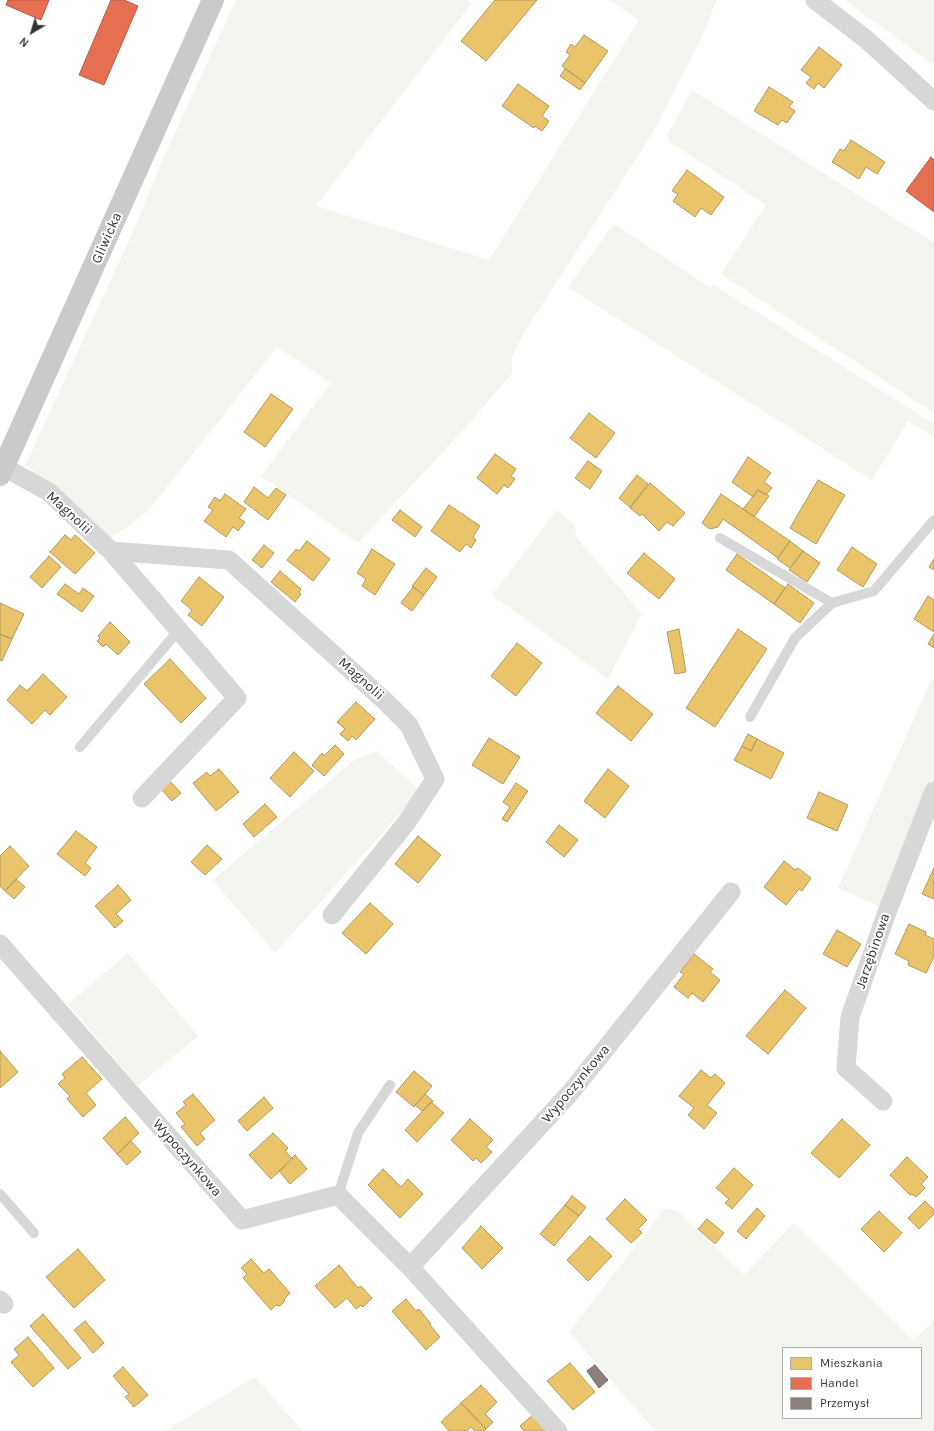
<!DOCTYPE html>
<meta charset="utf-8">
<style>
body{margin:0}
#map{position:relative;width:934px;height:1431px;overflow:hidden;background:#fff;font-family:Karla,sans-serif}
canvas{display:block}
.legend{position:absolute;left:782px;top:1347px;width:140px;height:72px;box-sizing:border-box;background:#fff;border:1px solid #adadad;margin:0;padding:5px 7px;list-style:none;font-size:12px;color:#333}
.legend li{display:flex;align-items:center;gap:8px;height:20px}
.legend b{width:20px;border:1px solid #adadad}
.north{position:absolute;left:12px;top:12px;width:40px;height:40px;-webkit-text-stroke:3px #fff;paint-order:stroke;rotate:218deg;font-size:11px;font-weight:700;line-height:16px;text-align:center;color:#333}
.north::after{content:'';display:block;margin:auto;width:14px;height:18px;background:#333;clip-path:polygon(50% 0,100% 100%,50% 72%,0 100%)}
</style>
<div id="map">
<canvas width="934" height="1431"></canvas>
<ul class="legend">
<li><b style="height:11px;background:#e9c46a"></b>Mieszkania</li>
<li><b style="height:11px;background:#e76f51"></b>Handel</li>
<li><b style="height:11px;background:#8a817c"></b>Przemysł</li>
</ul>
<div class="north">N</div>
</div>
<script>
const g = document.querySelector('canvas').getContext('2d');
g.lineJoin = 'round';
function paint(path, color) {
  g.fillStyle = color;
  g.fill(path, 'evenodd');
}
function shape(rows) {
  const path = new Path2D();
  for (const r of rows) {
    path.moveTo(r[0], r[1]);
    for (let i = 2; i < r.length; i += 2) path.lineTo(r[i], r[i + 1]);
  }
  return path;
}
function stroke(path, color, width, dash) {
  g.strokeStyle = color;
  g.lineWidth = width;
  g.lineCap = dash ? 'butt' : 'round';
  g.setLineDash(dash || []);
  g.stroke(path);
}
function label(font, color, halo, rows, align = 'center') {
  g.font = font + ' Karla,sans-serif';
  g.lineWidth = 4;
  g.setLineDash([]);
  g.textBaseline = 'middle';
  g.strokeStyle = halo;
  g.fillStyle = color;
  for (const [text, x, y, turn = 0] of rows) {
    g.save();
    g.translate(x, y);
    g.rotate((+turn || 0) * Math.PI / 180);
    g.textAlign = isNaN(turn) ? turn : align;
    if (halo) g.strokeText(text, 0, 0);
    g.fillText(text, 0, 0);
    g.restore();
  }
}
const green = shape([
 [236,0,467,0,472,3,316,206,489,260,639,20,610,0,717,0,701,39,653,132,524,333,512,356,512,373,468,425,358,543,261,476,331,383,277,347,148,511,110,539,52,484,25,466,132,234,163,159],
 [845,0,934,0,934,62,932,64],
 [692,90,934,243,934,413,721,274,766,205,669,141,667,136],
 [614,224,711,288,714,285,934,424,934,437,908,421,872,480,568,287],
 [557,510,574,525,577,538,642,614,608,679,492,595],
 [931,680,934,682,934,776,881,907,838,888],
 [377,751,420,791,275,953,213,880,353,761],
 [128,953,198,1036,138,1086,68,1004],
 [665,1208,679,1212,744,1275,794,1223,913,1340,934,1321,934,1431,655,1431,569,1332],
 [783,1348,921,1348,921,1418,783,1418],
 [255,1377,303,1431,165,1431]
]);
const homes = shape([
 [495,0,537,0,486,61,461,41,495,0],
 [584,35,608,51,585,83,562,66,570,55,566,52,571,44,575,47,584,35],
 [819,47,842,65,824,88,818,83,814,89,806,83,811,77,801,70,819,47],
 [565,69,585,83,580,90,560,76,565,69],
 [518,84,549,106,542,116,549,121,542,131,535,126,534,128,502,106,518,84],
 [769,87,793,102,789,107,795,111,787,123,782,120,778,125,754,111,769,87],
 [851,140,885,162,877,174,866,167,859,179,832,162,840,149,844,151,851,140],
 [687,170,724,197,711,215,701,208,695,217,673,201,678,194,672,191,687,170],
 [271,394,293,409,265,447,244,432,271,394],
 [589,413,615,433,596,458,570,438,589,413],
 [495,454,516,469,511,476,515,479,508,488,504,485,497,494,477,478,495,454],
 [748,457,771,473,764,482,772,488,766,495,758,490,753,497,732,482,748,457],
 [588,461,602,471,590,489,575,478,588,461],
 [637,475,648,484,630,507,619,498,637,475],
 [818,480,845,495,816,544,790,528,818,480],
 [650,483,685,513,673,526,667,522,659,531,642,514,640,516,630,508,650,483],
 [254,487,268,498,276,488,286,495,268,520,244,502,254,487],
 [758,490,769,496,754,517,743,509,758,490],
 [225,494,246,509,239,518,245,522,238,531,233,527,226,537,204,521,213,510,208,507,215,497,220,501,225,494],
 [721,494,790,541,778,558,723,519,718,527,710,529,702,523,721,494],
 [449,505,480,526,473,537,476,540,471,548,466,544,460,552,431,531,449,505],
 [400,510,422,527,415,537,392,520,400,510],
 [65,535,71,540,75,535,95,553,75,574,50,552,65,535],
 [307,541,330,559,313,581,287,560,296,549,299,551,307,541],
 [790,541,803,551,790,568,777,559,790,541],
 [264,545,274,553,262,568,252,560,264,545],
 [852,547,877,564,863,587,837,570,852,547],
 [372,549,395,564,375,595,362,586,366,579,357,573,372,549],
 [803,551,820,563,807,582,789,570,803,551],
 [644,553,675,579,659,599,627,573,644,553],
 [737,554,785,588,774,604,726,570,737,554],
 [49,556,61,567,42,588,30,577,49,556],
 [934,559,934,570,929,567,934,559],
 [426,568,437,577,424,595,412,586,426,568],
 [280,571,301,589,299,592,301,594,295,602,271,582,280,571],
 [199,577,224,597,202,626,188,615,192,610,181,601,199,577],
 [65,584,79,594,83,588,94,596,82,612,57,594,65,584],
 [788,584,814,603,800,623,774,604,788,584],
 [413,587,424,595,412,611,401,603,413,587],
 [928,596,934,600,934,632,914,619,928,596],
 [0,603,24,614,12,639,0,634,0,603],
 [110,622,130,642,118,655,106,644,103,647,97,641,100,638,98,636,110,622],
 [679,629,686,672,675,674,667,632,679,629],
 [738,629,767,649,715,727,686,708,738,629],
 [0,634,12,639,2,661,0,660,0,634],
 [934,634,934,648,928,644,934,634],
 [517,643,542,663,516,696,491,676,517,643],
 [170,659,206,698,181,723,144,684,170,659],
 [43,674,67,697,50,715,45,710,32,724,7,700,20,685,27,691,43,674],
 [618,686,653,714,631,741,596,713,618,686],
 [356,702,375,719,356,740,352,736,348,741,340,734,345,729,337,722,356,702],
 [748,734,757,739,751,751,742,746,748,734],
 [489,738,520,757,503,784,472,765,489,738],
 [757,739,784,753,771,779,734,760,742,746,751,751,757,739],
 [335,745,344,754,324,776,312,765,322,753,324,756,335,745],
 [294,752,314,771,290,797,270,778,294,752],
 [219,769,239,792,216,811,193,783,207,772,210,776,219,769],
 [608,769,629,786,605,818,584,801,608,769],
 [168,779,181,793,172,801,159,787,168,779],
 [516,783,528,791,507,822,502,819,510,807,503,802,516,783],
 [819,792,848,805,837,831,807,818,819,792],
 [265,804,277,817,254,837,243,824,265,804],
 [559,825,578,840,564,857,546,842,559,825],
 [76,831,97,847,85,863,91,868,85,876,57,854,76,831],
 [418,836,441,855,418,883,395,864,418,836],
 [207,845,222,859,205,875,191,862,207,845],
 [10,846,29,866,5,891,0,886,0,856,10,846],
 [784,861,795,870,798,868,811,878,802,891,799,889,786,905,764,887,784,861],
 [934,868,934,899,922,894,934,868],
 [16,879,25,887,14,899,5,891,16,879],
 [118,885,131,900,116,914,123,921,115,928,95,906,118,885],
 [370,903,393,924,366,954,342,933,370,903],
 [909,924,926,932,925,935,934,939,934,957,926,973,908,965,909,961,895,954,909,924],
 [837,930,861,944,847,967,823,954,837,930],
 [694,954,713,969,710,972,720,980,703,1002,692,993,688,998,674,987,684,974,680,972,694,954],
 [785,990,806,1008,768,1054,746,1036,785,990],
 [0,1051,18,1072,0,1088,0,1051],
 [82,1057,102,1079,86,1093,96,1105,83,1117,67,1099,70,1096,58,1084,65,1078,62,1074,82,1057],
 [701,1070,711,1078,715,1074,725,1083,707,1105,717,1113,704,1129,688,1115,694,1108,679,1096,701,1070],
 [414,1071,432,1086,414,1107,396,1092,414,1071],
 [193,1094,215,1120,200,1133,205,1139,197,1146,181,1127,185,1124,176,1113,186,1105,183,1102,193,1094],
 [425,1094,433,1101,422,1111,415,1105,425,1094],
 [264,1097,273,1108,247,1131,238,1121,264,1097],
 [431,1102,444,1113,417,1142,405,1130,431,1102],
 [125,1117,139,1133,117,1154,103,1138,125,1117],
 [470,1119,493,1140,486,1147,492,1152,481,1163,476,1158,473,1161,451,1140,470,1119],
 [842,1119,870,1145,839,1178,811,1153,842,1119],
 [273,1133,288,1148,285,1151,293,1159,271,1179,249,1155,273,1133],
 [131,1141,141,1152,127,1165,117,1154,131,1141],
 [295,1155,307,1169,290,1184,279,1171,295,1155],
 [907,1157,928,1177,921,1184,925,1188,916,1197,912,1194,910,1195,890,1175,907,1157],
 [734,1168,753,1185,732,1209,725,1203,729,1199,716,1188,734,1168],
 [383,1169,401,1187,408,1179,423,1194,400,1218,368,1185,383,1169],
 [572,1196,586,1207,579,1216,565,1205,572,1196],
 [625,1199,647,1220,638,1229,642,1233,631,1243,606,1219,625,1199],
 [925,1201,934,1210,934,1214,919,1229,908,1218,925,1201],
 [565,1205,579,1216,554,1246,540,1234,565,1205],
 [757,1208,765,1216,746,1239,737,1231,757,1208],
 [879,1211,902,1233,884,1252,861,1229,879,1211],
 [707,1219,724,1233,715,1244,698,1229,707,1219],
 [481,1226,503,1248,482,1269,462,1248,481,1226],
 [590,1236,612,1256,588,1281,567,1260,590,1236],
 [78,1249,105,1280,74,1308,46,1277,78,1249],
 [251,1259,264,1273,269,1269,290,1293,285,1298,284,1302,280,1306,276,1305,271,1310,243,1278,247,1274,241,1268,251,1259],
 [339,1265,358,1288,361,1286,372,1298,363,1307,361,1305,356,1309,347,1298,335,1308,315,1286,339,1265],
 [406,1299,416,1311,419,1309,431,1324,430,1325,440,1337,426,1350,392,1311,406,1299],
 [43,1314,81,1358,68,1369,30,1326,43,1314],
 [85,1321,104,1343,93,1353,74,1330,85,1321],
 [28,1337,54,1368,33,1387,11,1362,19,1355,14,1349,28,1337],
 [570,1363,595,1392,573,1410,547,1381,570,1363],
 [123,1367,148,1395,134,1407,125,1397,129,1394,113,1376,123,1367],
 [481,1385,497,1402,485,1414,493,1422,486,1429,461,1403,481,1385],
 [461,1403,486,1429,484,1431,475,1431,471,1427,467,1431,449,1431,441,1422,461,1403],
 [533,1415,546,1430,545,1431,524,1431,520,1426,533,1415]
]);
const shops = shape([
 [8,0,49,0,41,20,6,5,8,0],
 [111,0,124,0,138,6,104,85,79,75,111,0],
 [931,157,934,160,934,212,906,191,931,157]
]);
const industry = shape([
 [595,1365,608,1380,599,1388,587,1371,595,1365]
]);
const lane = shape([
 [720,538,832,603],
 [750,717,795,638,832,603,874,591,934,520],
 [80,747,178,631],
 [0,1194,34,1233],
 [338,1195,358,1133,390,1085]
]);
const street = shape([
 [815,0,867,40,934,101],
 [4,467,49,492,111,551,237,698,142,798],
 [111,551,229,560,386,702,409,725,435,779,407,822,332,915],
 [0,944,242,1220,338,1195,410,1267,570,1093,731,892],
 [883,1101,846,1068,850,1017,886,915,934,791],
 [410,1267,558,1431],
 [0,1300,4,1304]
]);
const primary = shape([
 [0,475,213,0]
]);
const streetNames = [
 ["Gliwicka",107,238,-66],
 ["Magnolii",69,513,43],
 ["Magnolii",361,679,42],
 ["Jarzębinowa",873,951,-71],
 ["Wypoczynkowa",576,1084,-50],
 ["Wypoczynkowa",187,1158,49]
];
paint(green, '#f1f5ed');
paint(homes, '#e9c46a');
stroke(homes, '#b2985a', 1);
paint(shops, '#e76f51');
stroke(shops, '#b15d48', 1);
paint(industry, '#8a817c');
stroke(industry, '#706a66', 1);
stroke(lane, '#d7d7d7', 10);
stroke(street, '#d7d7d7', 19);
stroke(primary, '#cacaca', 22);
label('14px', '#333', '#fff', streetNames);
</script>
